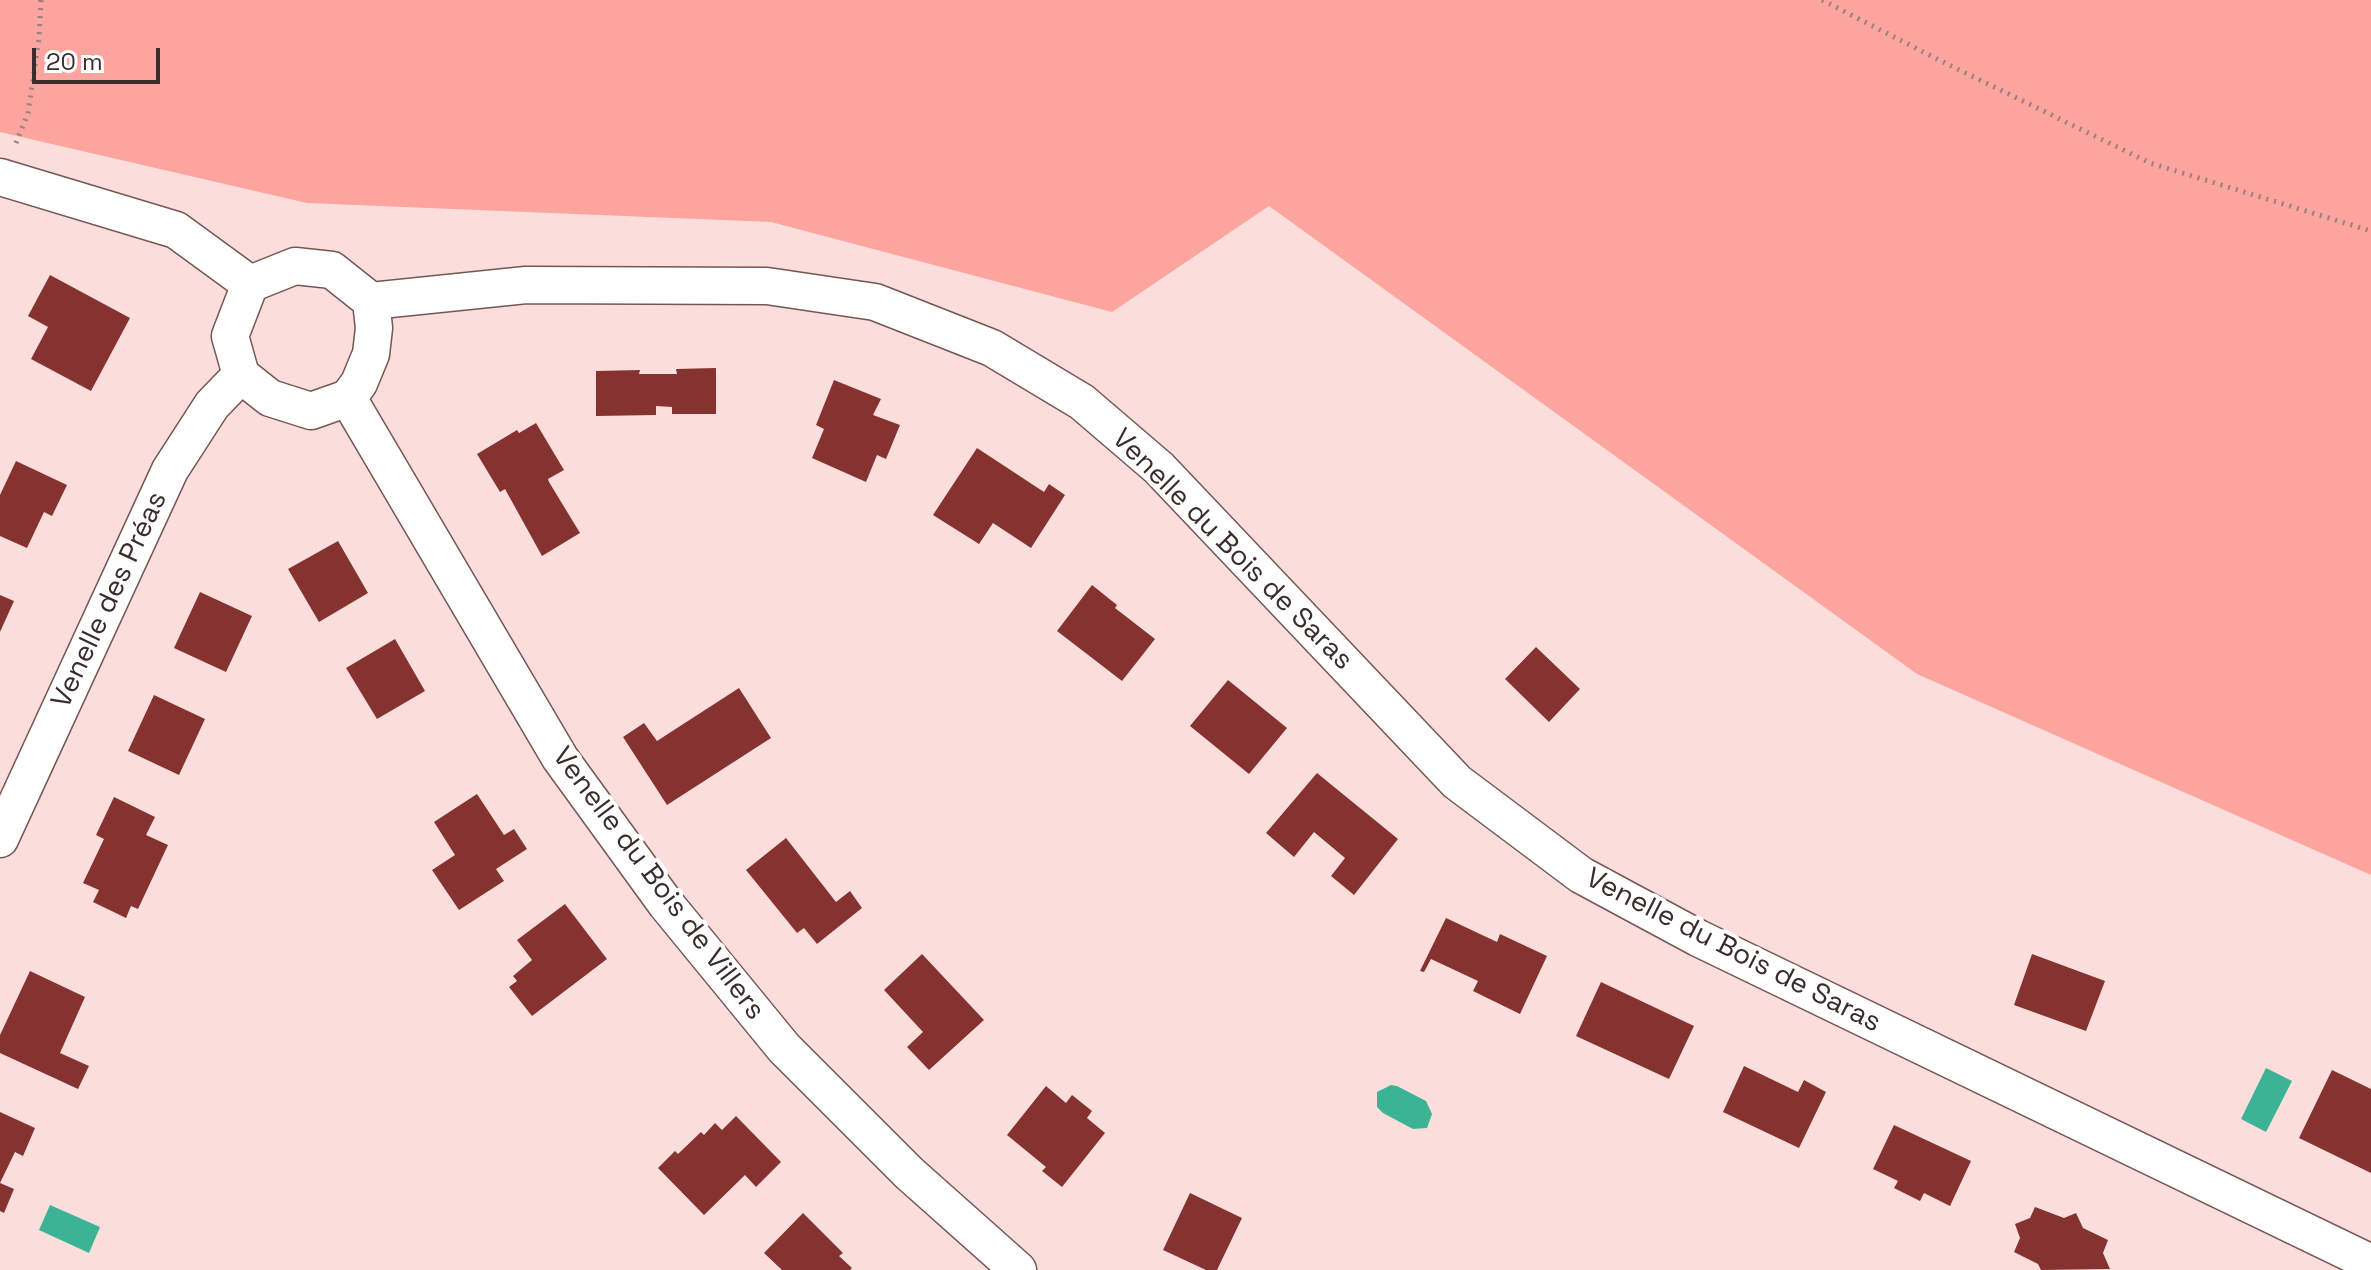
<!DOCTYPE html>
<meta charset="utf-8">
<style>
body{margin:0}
#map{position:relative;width:2371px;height:1270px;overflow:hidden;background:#fbdedb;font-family:"Space Grotesk",sans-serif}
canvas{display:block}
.scale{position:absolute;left:32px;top:48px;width:128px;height:36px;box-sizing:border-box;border:4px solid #3a2c2b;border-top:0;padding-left:10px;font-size:24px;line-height:28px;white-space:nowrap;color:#3a2c2b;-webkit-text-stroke:6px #fff;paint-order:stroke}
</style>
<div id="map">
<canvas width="2371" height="1270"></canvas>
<div class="scale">20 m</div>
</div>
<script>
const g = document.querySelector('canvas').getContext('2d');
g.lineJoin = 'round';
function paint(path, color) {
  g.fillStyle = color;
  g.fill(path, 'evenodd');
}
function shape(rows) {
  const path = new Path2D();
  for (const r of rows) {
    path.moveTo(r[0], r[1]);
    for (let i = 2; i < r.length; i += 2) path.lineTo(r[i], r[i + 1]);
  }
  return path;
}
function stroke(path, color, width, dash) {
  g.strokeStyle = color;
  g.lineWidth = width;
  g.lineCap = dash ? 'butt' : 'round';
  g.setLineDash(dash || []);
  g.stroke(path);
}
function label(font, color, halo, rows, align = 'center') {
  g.font = font + ' "Space Grotesk",sans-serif';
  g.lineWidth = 8;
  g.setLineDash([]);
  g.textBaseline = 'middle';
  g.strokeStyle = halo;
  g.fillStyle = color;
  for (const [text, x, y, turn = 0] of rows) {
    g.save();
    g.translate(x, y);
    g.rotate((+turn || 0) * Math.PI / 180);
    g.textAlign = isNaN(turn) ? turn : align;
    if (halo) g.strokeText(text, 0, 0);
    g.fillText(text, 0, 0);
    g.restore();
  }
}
const green = shape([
 [0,0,2371,0,2371,875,1917,674,1269,206,1112,312,771,222,307,203,0,132]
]);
const water = shape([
 [2266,1068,2292,1081,2266,1132,2241,1119],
 [1391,1085,1397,1086,1426,1101,1432,1114,1427,1128,1413,1129,1383,1113,1377,1107,1377,1092],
 [50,1205,100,1227,89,1253,39,1230]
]);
const building = shape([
 [50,275,130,318,91,391,31,359,48,327,28,316],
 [716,368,716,414,672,414,672,407,656,406,656,415,596,416,596,371,640,370,639,374,677,374,676,369],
 [834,380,881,399,873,415,900,425,886,459,877,455,866,482,812,458,824,429,816,425],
 [536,423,564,470,548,479,549,482,580,533,542,556,505,489,500,492,477,454,517,430,519,433],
 [977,448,1044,492,1049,484,1065,495,1031,548,993,523,979,544,933,515],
 [16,461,67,485,52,516,44,512,27,548,0,536,0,495],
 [338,541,368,593,319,622,288,569],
 [1092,585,1117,605,1115,608,1155,639,1122,681,1057,631],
 [200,592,252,616,226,672,174,648],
 [0,595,14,601,0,632],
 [395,639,425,691,377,719,346,668],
 [1536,647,1580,689,1549,722,1505,679],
 [1228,680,1287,728,1249,774,1190,726],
 [739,688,771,738,667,805,623,737,644,723,657,741],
 [154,695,205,719,179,775,128,751],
 [1317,773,1398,839,1354,895,1331,876,1345,858,1314,832,1294,857,1266,833],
 [477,794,504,835,514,829,527,849,496,869,504,881,459,910,432,870,455,855,434,822],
 [114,797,155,817,146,835,168,845,138,909,131,906,126,918,93,902,99,890,83,883,104,839,96,835],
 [786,838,836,902,850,891,862,908,817,944,804,928,797,933,746,870],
 [565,904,607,959,532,1016,509,987,517,981,513,976,532,960,517,940],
 [1446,918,1497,942,1500,934,1547,956,1520,1014,1473,991,1478,981,1431,959,1424,972,1420,971],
 [922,954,984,1020,929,1070,907,1047,923,1032,884,990],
 [2032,954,2105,981,2086,1031,2014,1005],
 [30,971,85,997,60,1053,89,1066,78,1089,0,1053,0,1035],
 [1601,982,1694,1026,1669,1079,1576,1036],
 [1744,1066,1798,1092,1804,1080,1826,1092,1799,1148,1723,1112],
 [2332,1070,2371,1089,2371,1173,2299,1138],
 [1046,1086,1066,1103,1072,1095,1092,1111,1087,1118,1105,1133,1062,1187,1042,1171,1046,1167,1007,1135],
 [0,1112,35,1128,23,1156,15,1152,0,1183,14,1189,4,1213,0,1211],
 [736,1116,781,1162,756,1187,745,1175,704,1215,658,1168,675,1151,678,1154,701,1132,704,1135,715,1123,722,1130],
 [1894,1125,1971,1161,1950,1206,1924,1193,1920,1201,1894,1188,1898,1181,1873,1169],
 [1190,1193,1242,1218,1217,1270,1206,1270,1163,1250],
 [2035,1207,2064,1218,2076,1213,2083,1228,2108,1240,2103,1253,2110,1269,2041,1270,2038,1264,2014,1252,2020,1238,2015,1224,2030,1218],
 [803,1213,843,1253,839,1256,852,1268,850,1270,782,1270,764,1253]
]);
const path = shape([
 [1822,0,1939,60,2150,163,2371,231],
 [16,143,28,113,39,38,41,0]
]);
const street = shape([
 [0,177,176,230,250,284],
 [250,284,295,266,332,270,371,301,526,285,767,286,875,302,992,348,1082,402,1159,468,1457,782,1581,875,1698,938,2371,1263],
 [250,284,230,336,241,375,270,398,311,411,348,398],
 [348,398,560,758,666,904,784,1048,909,1173,1018,1270],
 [348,398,359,383,371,354,374,328,371,301],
 [0,839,170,470,212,405,241,375]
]);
const streetNames = [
 ["Venelle du Bois de Saras",1232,550,45],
 ["Venelle des Préas",110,600,-65],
 ["Venelle du Bois de Villers",658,884,53],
 ["Venelle du Bois de Saras",1733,951,27]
];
paint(green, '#fca49d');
paint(water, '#3db395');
paint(building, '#853230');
stroke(street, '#745654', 39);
stroke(path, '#96817f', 5, [2, 6]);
stroke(street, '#fff', 36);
label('28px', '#3a2c2b', '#fff', streetNames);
</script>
